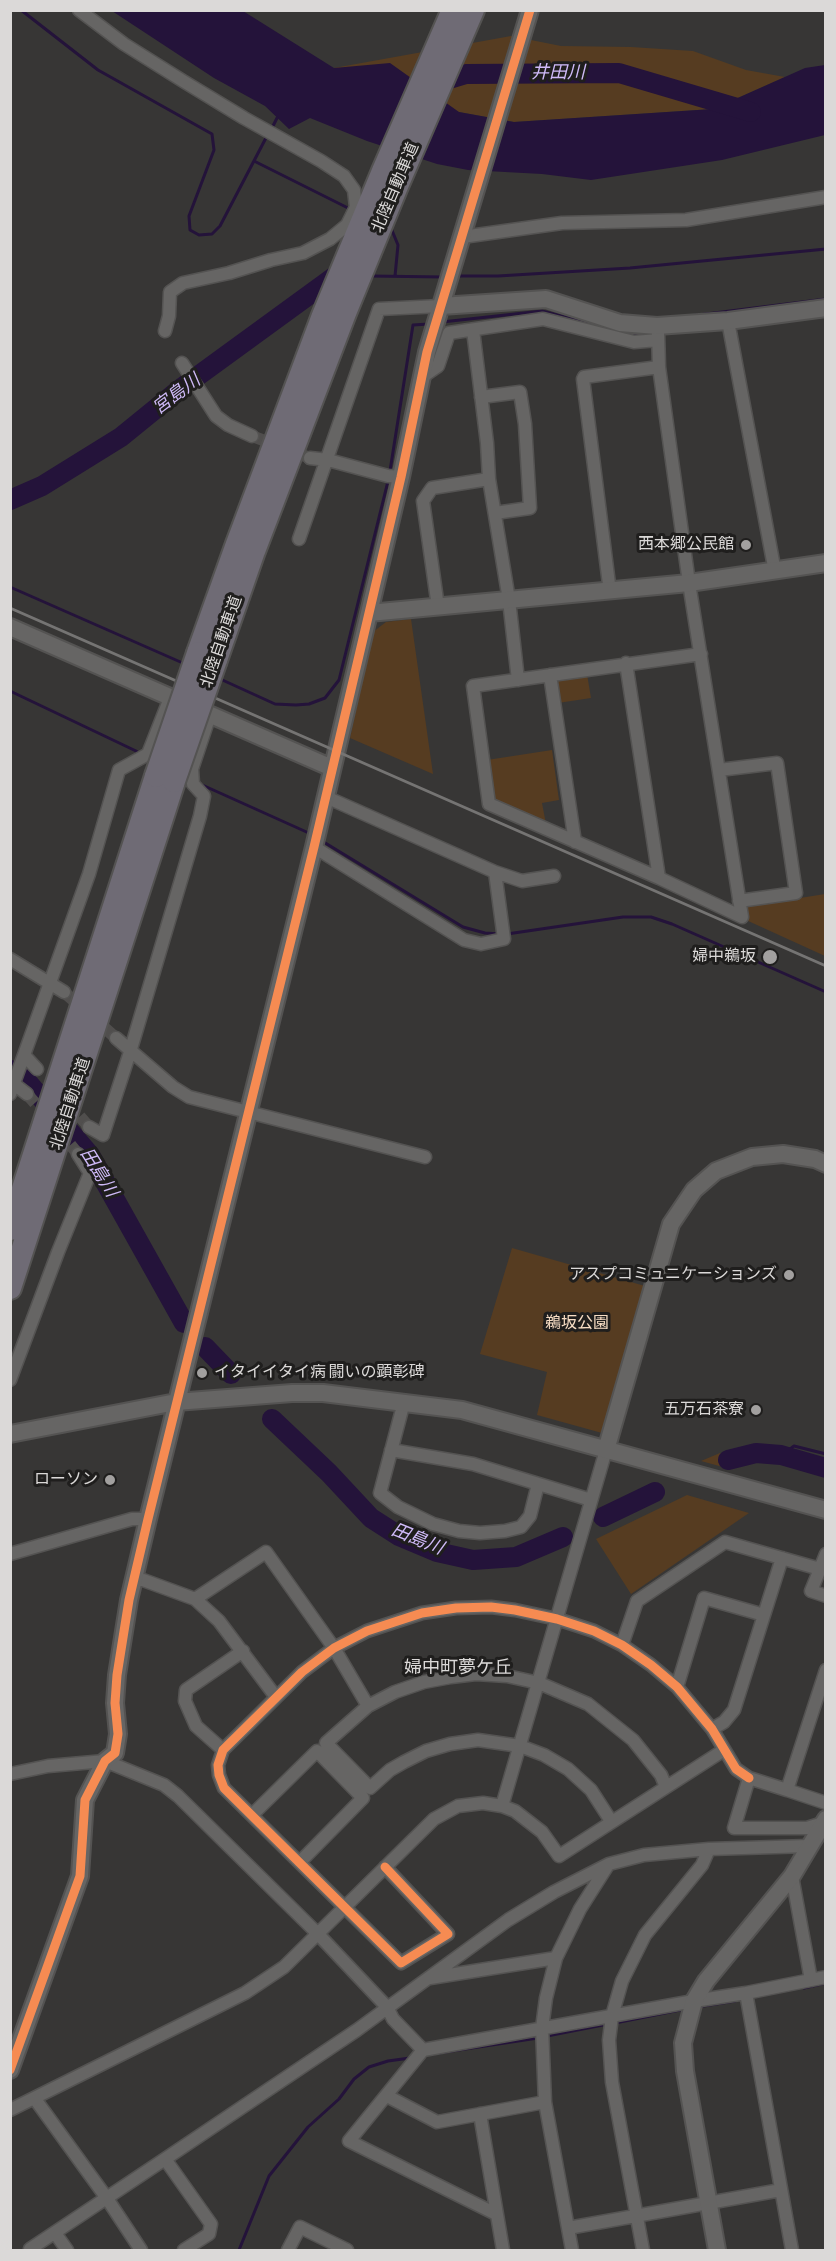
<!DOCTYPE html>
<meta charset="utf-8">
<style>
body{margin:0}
#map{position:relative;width:836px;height:2261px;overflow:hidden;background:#373635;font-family:"Sofia Sans Condensed",sans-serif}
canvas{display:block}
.frame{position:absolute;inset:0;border:12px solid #dbd9d8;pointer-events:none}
</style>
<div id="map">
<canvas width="836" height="2261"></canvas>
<div class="frame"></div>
</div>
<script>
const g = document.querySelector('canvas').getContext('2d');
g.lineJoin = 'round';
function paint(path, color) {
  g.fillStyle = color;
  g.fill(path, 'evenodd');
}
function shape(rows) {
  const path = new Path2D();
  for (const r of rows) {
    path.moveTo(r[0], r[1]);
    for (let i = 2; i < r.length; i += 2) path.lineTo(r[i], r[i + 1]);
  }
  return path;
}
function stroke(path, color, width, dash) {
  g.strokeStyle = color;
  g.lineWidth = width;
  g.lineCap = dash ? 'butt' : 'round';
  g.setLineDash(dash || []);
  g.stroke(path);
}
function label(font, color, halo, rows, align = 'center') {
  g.font = font + ' "Sofia Sans Condensed","Noto Sans JP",sans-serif';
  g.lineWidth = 6;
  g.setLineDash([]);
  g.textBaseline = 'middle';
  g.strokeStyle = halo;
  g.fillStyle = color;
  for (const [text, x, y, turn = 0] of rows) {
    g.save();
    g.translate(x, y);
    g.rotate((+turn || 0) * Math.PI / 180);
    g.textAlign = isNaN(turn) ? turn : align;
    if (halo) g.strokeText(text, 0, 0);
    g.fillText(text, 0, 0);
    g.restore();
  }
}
const green = shape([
 [511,36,561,46,631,47,693,51,746,70,785,77,713,109,514,122,459,112,334,68],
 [411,619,433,774,350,738,373,632,386,622],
 [587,674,591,698,558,703,555,684,560,677],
 [552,750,559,800,542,803,546,824,497,803,492,795,487,760],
 [825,894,825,956,746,920,744,907],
 [512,1248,645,1286,602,1433,537,1415,547,1372,480,1354],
 [720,1453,730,1469,701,1461],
 [687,1495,749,1513,631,1594,596,1539]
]);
const water = shape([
 [112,11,243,11,334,68,390,63,459,112,514,122,713,109,805,68,825,65,825,135,722,160,591,180,542,174,468,170,437,164,367,141,310,118,289,129,265,106,214,78]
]);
const stream = shape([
 [21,10,98,70,212,134,214,150,189,216,190,230,199,235,212,234,220,226,268,134],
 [272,128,277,118],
 [254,161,352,210],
 [391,228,398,245,395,276],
 [370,276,444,277],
 [457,276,498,276,630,268,826,249],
 [690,316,826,299],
 [442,322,542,311,612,329],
 [619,331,648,335,652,331],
 [390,471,413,325,429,324],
 [10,587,185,664],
 [218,678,275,704,296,705,309,704,325,698,339,680,388,481],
 [10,691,136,751,141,755],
 [200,784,311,834],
 [322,841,463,927,485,933,500,934],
 [507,934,623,917,651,917,672,924,826,992],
 [786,1456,790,1449,794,1446,826,1454],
 [804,1988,826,1983],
 [697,2007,735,2001],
 [615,2023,685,2009],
 [547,2036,608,2024],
 [432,2054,538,2038],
 [239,2250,269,2176,308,2127,339,2099,354,2079,369,2067,388,2061,410,2058]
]);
const river = shape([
 [433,84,466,74,619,73,751,112],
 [10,500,42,486,121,437,180,389,335,276],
 [10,1070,25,1079,90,1155,184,1323],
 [205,1347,231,1374],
 [272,1419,329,1473,371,1518,399,1536,437,1552,473,1560,516,1557,563,1537],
 [728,1460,756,1453,781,1455,826,1468],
 [603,1517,655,1492]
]);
const minorTunnel = shape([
 [252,436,310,458],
 [64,992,116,1038],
 [27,1094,48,1118],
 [68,1103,89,1127],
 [59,1131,78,1154]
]);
const minor = shape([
 [79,10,124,44,183,81,244,118,321,161,344,176,354,190,356,207,347,225,330,239,303,253,271,260,229,273,183,283,170,292,169,316,165,331],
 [462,237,562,223,686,220,826,197],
 [728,321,775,572],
 [473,330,487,443,489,479,509,600,518,680],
 [658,332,659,367],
 [182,363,216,416,228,425,252,436],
 [422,377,438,366,449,333,543,319,634,342,658,340],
 [481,397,520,392,525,424,530,508,495,513],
 [310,458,328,460,388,476,401,477],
 [299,539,379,309,441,306],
 [610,592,583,379,584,377,659,367,689,583,742,917],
 [438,607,423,501,432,488,489,479],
 [701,654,473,686,489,804,659,878,742,917],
 [626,663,659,878],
 [550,675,575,842],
 [719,770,777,763,796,893,739,901],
 [326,797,495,872,522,881,554,876],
 [314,847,464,940,481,944,504,939,495,872],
 [10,959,64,992],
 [116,1038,173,1087,189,1097,425,1157],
 [24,1055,37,1069],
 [10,1081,27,1094],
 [10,1094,89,874,119,770,148,754,170,698],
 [89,1127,103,1135,130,1052,200,816,204,796,193,784,192,769,210,715],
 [10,1380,58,1252,90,1173,78,1154],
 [404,1402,380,1493,398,1507,433,1524,459,1531,480,1533,505,1531,521,1527,530,1516,538,1484],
 [391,1450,473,1464,591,1500],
 [10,1554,132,1519,148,1519],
 [820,1569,811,1591,826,1596],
 [134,1580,143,1580,195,1599,219,1621,276,1697],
 [195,1599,266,1552,334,1648,368,1706],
 [622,1645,637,1601,725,1542,820,1569,826,1554],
 [677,1687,704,1598,764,1615],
 [712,1729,724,1722,734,1710,782,1558],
 [223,1750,196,1726,185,1701,186,1690,243,1651],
 [10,1774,48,1766,105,1761,164,1785,178,1796,317,1933,387,2007,393,2019,423,2050],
 [787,1790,826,1803],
 [502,1806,606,1450],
 [253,1814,317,1751,363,1798,300,1862],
 [611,1821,591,1790,568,1769,544,1755,520,1746,478,1740,450,1744,426,1751,404,1762,390,1770,370,1788,326,1743,368,1706,395,1692,424,1682,451,1677,476,1674,507,1676,539,1683,588,1704,633,1740,661,1775,666,1787],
 [823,1823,807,1828,734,1828,749,1778,787,1790,826,1670],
 [385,1867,448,1934,401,1963,224,1788,219,1775,218,1765,223,1750,302,1672,334,1648,367,1631,422,1613,456,1608,491,1607,515,1610,557,1619,594,1631,622,1645,651,1665,677,1687,712,1729,736,1769,749,1778],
 [792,1876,811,1980],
 [430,1978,556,1958],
 [746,1993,792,2250],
 [387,2096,437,2122,545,2102],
 [35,2099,106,2197,141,2250],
 [10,2110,245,1993,284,1967,434,1819,458,1806,483,1803,502,1806,515,1811,542,1832,559,1856,724,1750],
 [480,2114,503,2250],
 [496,2214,349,2141,423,2050,694,2001,746,1993,826,1977],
 [568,2228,781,2190],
 [55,2233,67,2250],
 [30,2249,165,2159],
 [184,2250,209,2234,211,2224,165,2159,357,2030,508,1920,554,1892,609,1864,644,1855,709,1849,809,1846],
 [288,2250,300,2227,347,2250],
 [572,2250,545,2102,542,2028,546,1998,556,1958,580,1909,608,1865],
 [643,2250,612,2082,609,2040,612,2016,622,1981,645,1935,702,1865,709,1849]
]);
const tertiary = shape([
 [441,306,546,299,620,323,657,326,728,321,826,308],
 [369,613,689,583,826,563],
 [10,627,332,768],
 [10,1434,176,1402,292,1393,323,1393,462,1410,826,1510],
 [606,1450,671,1224,694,1190,716,1171,752,1157,783,1154,815,1159,826,1164],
 [10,2070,80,1876,85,1800,105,1761,115,1753,118,1734,115,1703,117,1675,129,1600,148,1519,314,847,401,477,427,352,530,10],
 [717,2250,685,2071,683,2043,694,2001,706,1981,792,1876,826,1819]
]);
const motorway = shape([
 [198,653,237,544,322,318,383,171,453,10],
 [216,660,254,551,345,313,397,186,473,10],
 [10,1229,156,776],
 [10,1288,174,781]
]);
const rail = shape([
 [10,608,826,966]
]);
const motorwayBridge = shape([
 [156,776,198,653],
 [174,781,216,660]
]);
const cycleway = shape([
 [385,1867,448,1934,401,1963,224,1788,219,1775,218,1765,223,1750,302,1672,334,1648,367,1631,422,1613,456,1608,491,1607,515,1610,557,1619,594,1631,622,1645,651,1665,677,1687,712,1729,736,1769,749,1778],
 [10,2070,80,1876,85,1800,105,1761,115,1753,118,1734,115,1703,117,1675,129,1600,148,1519,314,847,401,477,427,352,530,10]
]);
const markers = [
 [746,545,6,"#a2a09f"],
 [770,957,8,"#a2a09f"],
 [789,1275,6,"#a2a09f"],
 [202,1373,6,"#a2a09f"],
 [756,1410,6,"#a2a09f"],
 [110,1480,6,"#a2a09f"]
];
const streetNames = [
 ["北陸自動車道",396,188,-67],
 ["北陸自動車道",222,642,-71],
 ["北陸自動車道",71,1104,-72]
];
const poiNames = [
 ["西本郷公民館",734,545],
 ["婦中鵜坂",756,957],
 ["アスプコミュニケーションズ",777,1275],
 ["イタイイタイ病 闘いの顕彰碑",214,1373,"left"],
 ["五万石茶寮",744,1410],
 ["ローソン",98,1480]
];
const parkNames = [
 ["鵜坂公園",577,1324]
];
const waterNames = [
 ["井田川",558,73],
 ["宮島川",177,395,-37],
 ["田島川",98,1173,58],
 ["田島川",417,1540,22]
];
const neighbourhoodNames = [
 ["婦中町夢ケ丘",458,1668]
];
paint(green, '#563c21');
paint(water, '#24133a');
stroke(stream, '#24133a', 3);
stroke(river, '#24133a', 20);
stroke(minorTunnel, '#504e4d', 12, [12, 6]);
stroke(minor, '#545352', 15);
stroke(tertiary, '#545352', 20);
stroke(motorway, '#545352', 26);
stroke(minor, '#666564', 12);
stroke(tertiary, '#666564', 16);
stroke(motorway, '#6f6b75', 22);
stroke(rail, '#757473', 3);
stroke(motorwayBridge, '#545352', 26, []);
stroke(motorwayBridge, '#6f6b75', 22);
stroke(cycleway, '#f68b52', 9);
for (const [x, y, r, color] of markers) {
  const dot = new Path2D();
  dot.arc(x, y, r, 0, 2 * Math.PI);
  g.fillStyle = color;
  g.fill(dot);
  stroke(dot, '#1f1e1d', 2);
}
label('16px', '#dbd9d8', '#1f1e1d', streetNames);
label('16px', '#dbd9d8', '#1f1e1d', poiNames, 'right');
label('16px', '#f7ddc4', '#1f1e1d', parkNames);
label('italic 18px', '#cfbaf8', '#1f1e1d', waterNames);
label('18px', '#dbd9d8', '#1f1e1d', neighbourhoodNames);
</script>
